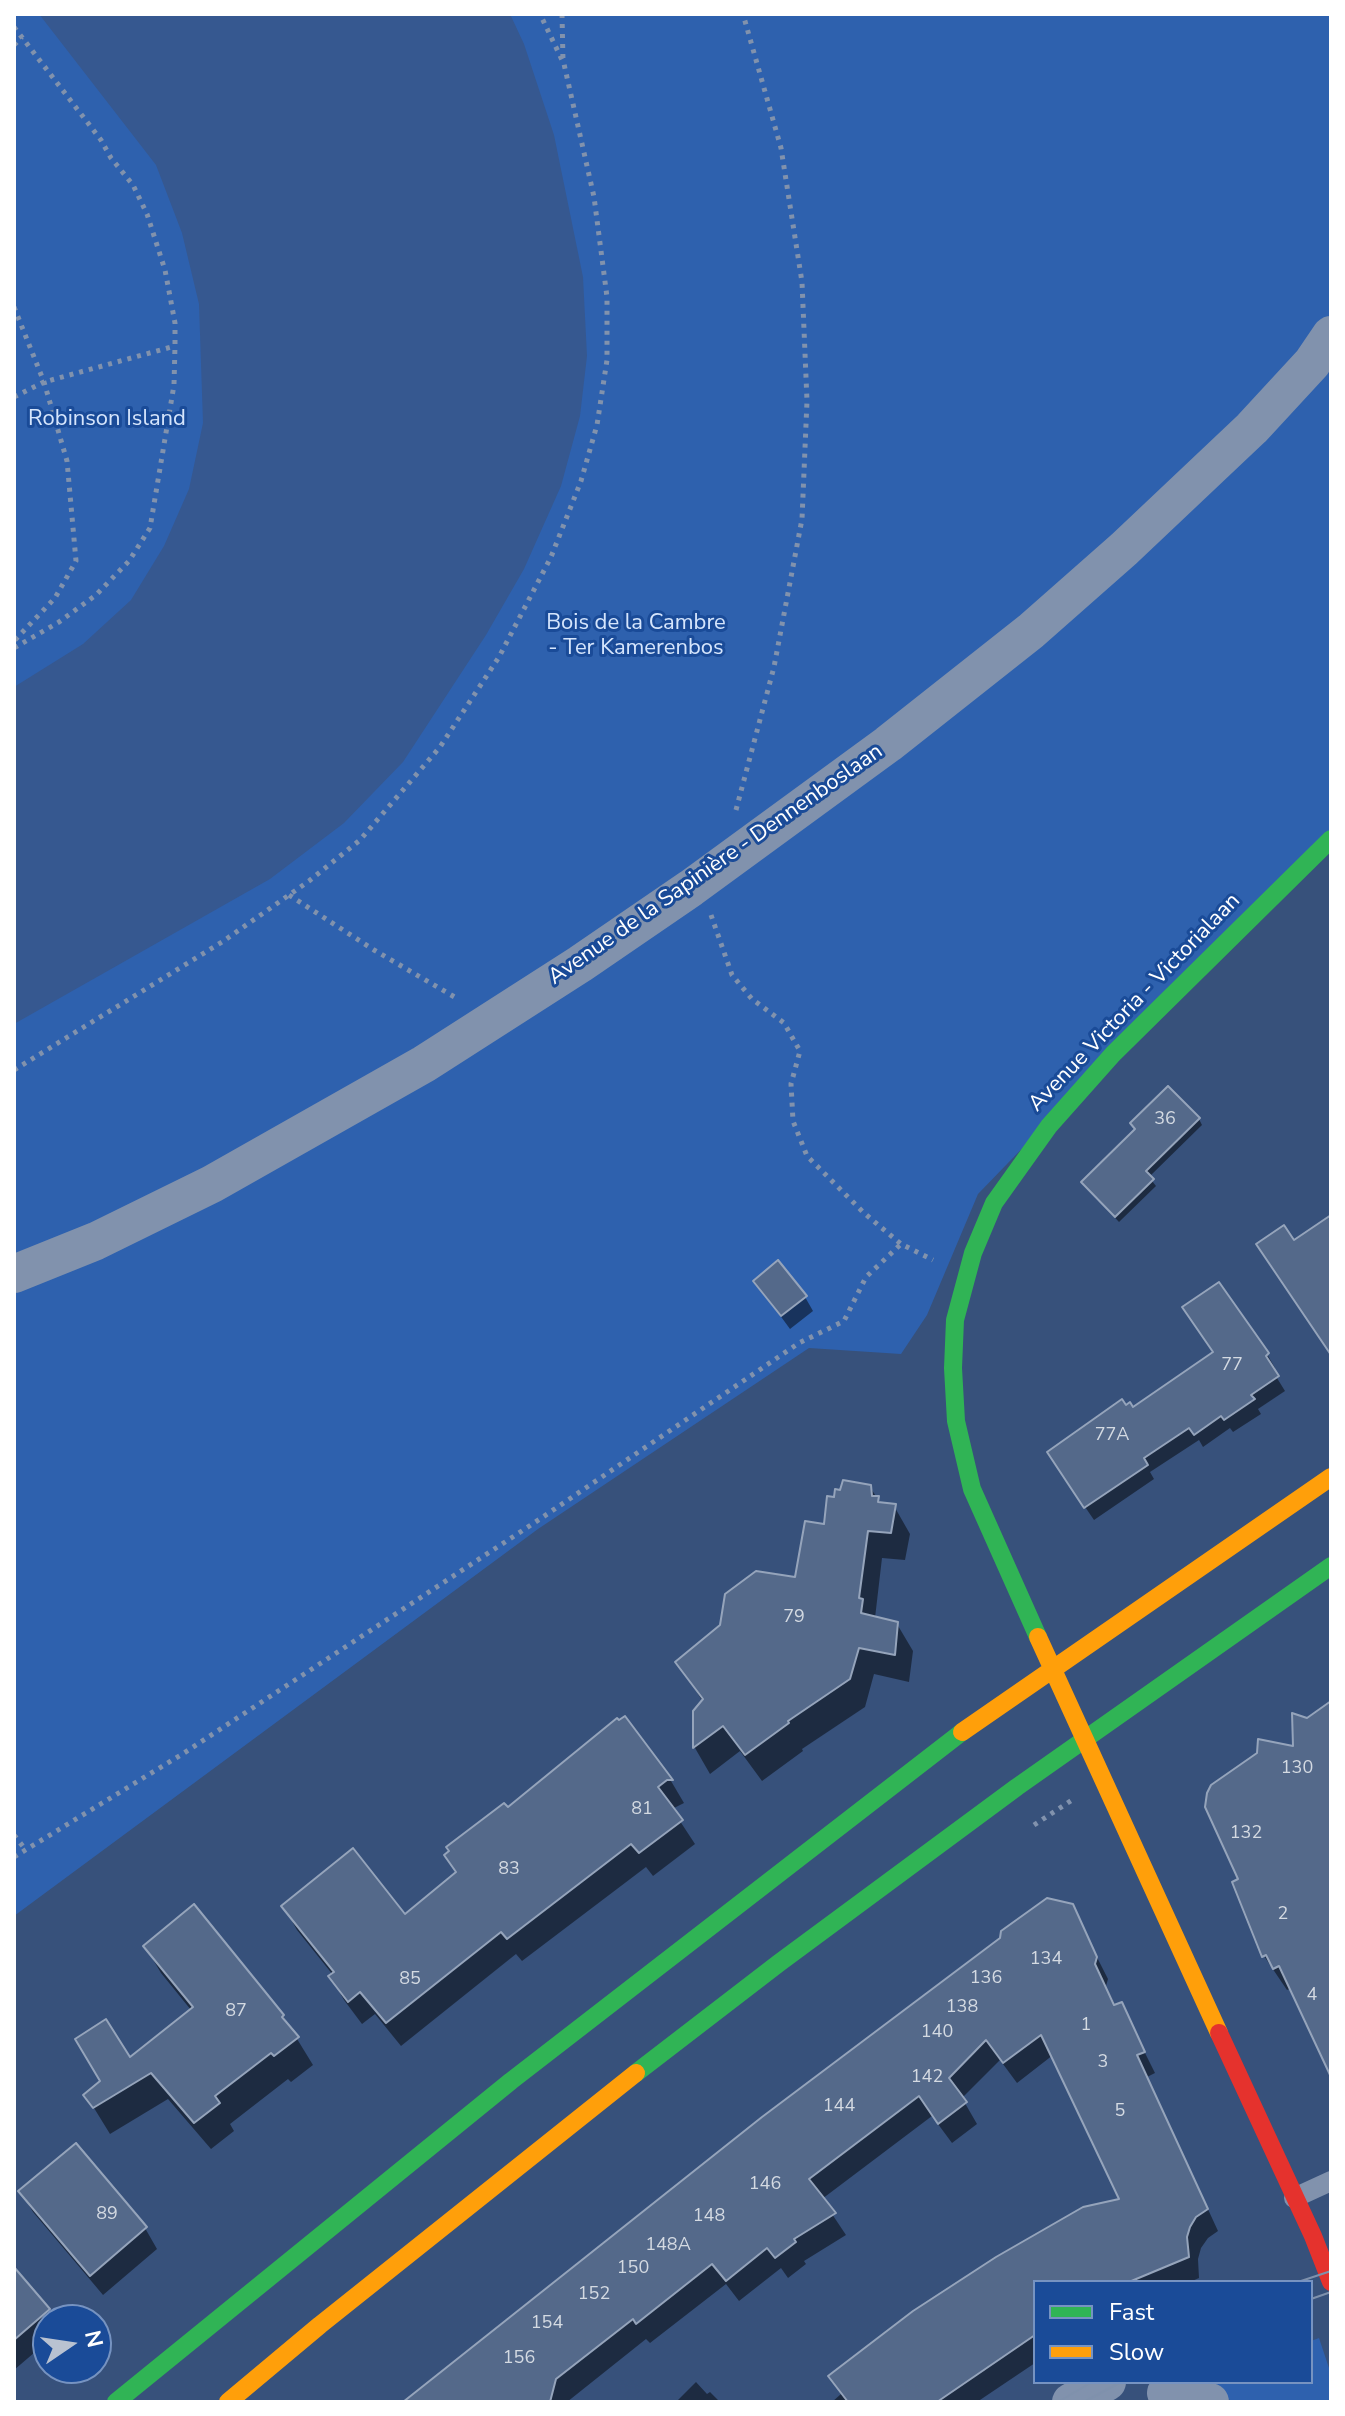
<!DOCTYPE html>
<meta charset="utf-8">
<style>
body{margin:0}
#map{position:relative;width:1345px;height:2416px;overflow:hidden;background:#37517b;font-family:"Nunito Sans",sans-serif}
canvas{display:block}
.frame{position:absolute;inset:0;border:16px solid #fff;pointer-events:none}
.legend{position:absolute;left:1033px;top:2280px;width:280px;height:104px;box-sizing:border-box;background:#1a4b98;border:2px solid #7693c1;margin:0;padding:10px 14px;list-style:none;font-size:24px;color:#fff}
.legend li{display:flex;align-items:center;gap:16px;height:40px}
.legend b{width:40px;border:2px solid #7693c1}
.north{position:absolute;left:32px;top:2304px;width:80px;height:80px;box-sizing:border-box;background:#1a4b98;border:2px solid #7693c1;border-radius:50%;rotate:77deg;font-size:22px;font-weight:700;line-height:32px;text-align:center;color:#fff}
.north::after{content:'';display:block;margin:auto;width:28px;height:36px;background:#b9c2d1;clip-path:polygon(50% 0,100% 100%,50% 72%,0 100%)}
</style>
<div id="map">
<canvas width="1345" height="2416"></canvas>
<div class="frame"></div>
<ul class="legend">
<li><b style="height:10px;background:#30b455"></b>Fast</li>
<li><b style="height:10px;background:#ff9f0a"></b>Slow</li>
</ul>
<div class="north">N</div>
</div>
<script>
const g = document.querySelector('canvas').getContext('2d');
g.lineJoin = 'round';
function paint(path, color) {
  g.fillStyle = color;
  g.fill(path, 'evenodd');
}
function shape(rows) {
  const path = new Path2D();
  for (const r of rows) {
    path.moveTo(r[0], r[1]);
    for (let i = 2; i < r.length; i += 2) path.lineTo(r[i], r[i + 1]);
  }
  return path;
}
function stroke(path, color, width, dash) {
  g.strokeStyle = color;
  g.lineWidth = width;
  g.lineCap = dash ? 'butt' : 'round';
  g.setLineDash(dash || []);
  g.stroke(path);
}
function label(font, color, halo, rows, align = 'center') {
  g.font = font + ' "Nunito Sans",sans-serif';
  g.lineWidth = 6;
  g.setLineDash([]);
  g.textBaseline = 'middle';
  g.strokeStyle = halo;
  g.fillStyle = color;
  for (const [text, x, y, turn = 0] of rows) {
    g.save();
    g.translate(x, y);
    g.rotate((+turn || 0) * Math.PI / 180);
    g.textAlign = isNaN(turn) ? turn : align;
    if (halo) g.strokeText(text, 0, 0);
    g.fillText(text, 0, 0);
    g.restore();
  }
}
const green = shape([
 [14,14,1331,14,1331,829,978,1194,927,1315,901,1354,809,1348,538,1529,14,1916],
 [1319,2338,1331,2374,1331,2402,1234,2402,1204,2387,1202,2382,1311,2382,1311,2341]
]);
const water = shape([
 [39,14,510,14,524,44,554,135,583,277,587,356,580,416,561,486,524,569,486,635,403,762,344,823,270,879,14,1024,14,687,83,644,131,600,164,546,189,489,203,423,199,304,182,233,156,165]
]);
const shadow = shape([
 [1199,1119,1202,1125,1149,1177,1156,1186,1119,1222,1087,1188,1084,1182],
 [755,1281,805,1297,813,1311,790,1329],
 [1267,1354,1275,1368,1272,1370,1285,1391,1258,1409,1261,1414,1233,1432,1230,1428,1203,1447,1199,1440,1150,1472,1154,1479,1094,1520,1057,1466,1126,1408,1133,1409],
 [870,1487,881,1504,894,1506,910,1534,905,1560,882,1558,875,1618,897,1624,913,1651,909,1682,874,1674,865,1707,802,1749,803,1751,762,1781,740,1751,710,1774,695,1748,695,1711,703,1702,678,1662,797,1579,826,1526,835,1499],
 [624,1719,671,1781,684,1803,672,1809,695,1844,653,1876,646,1867,522,1961,516,1954,401,2046,375,2014,362,2024,344,2000,331,1977,333,1975,297,1930,284,1907,404,1917,457,1874,446,1856],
 [1331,1815,1331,2073,1292,1988,1287,1990,1264,1956,1234,1883],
 [1071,1906,1108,1979,1106,1986,1116,2007,1121,2005,1155,2073,1147,2077,1218,2231,1208,2238,1201,2248,1198,2259,1199,2278,1190,2282,1035,2282,1035,2363,977,2402,832,2402,841,2394,831,2376,1122,2200,1053,2055,1017,2083,1000,2060,962,2098,977,2124,952,2143,932,2116,822,2199,846,2235,804,2261,806,2264,788,2278,781,2268,739,2301,726,2284,650,2343,646,2339,567,2402,409,2402],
 [145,1946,283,2016,313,2065,291,2082,288,2079,230,2124,234,2131,211,2149,168,2099,110,2134,86,2095,191,2010,161,1973],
 [21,2192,145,2228,157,2249,103,2295,33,2212],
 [14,2270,54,2320,48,2320,48,2341,14,2370],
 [696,2382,707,2394,710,2392,720,2402,676,2402]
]);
const building = shape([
 [1168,1086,1200,1118,1146,1171,1154,1179,1115,1217,1081,1182,1135,1129,1130,1123,1168,1086],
 [1331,1215,1331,1355,1256,1244,1284,1225,1294,1240,1331,1215],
 [778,1260,807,1296,781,1316,753,1281,778,1260],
 [1219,1282,1269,1353,1266,1356,1279,1376,1251,1395,1255,1399,1224,1420,1221,1416,1194,1435,1189,1428,1144,1458,1148,1465,1084,1508,1047,1452,1122,1399,1126,1405,1130,1402,1133,1407,1213,1352,1182,1307,1219,1282],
 [843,1480,871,1485,872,1496,879,1496,878,1502,896,1504,891,1533,868,1531,859,1598,863,1599,861,1613,898,1622,895,1655,859,1648,850,1679,788,1721,789,1723,745,1755,723,1726,693,1748,693,1711,703,1699,675,1662,720,1625,725,1594,756,1571,795,1577,805,1521,824,1524,827,1496,834,1497,835,1489,840,1490,843,1480],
 [1331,1701,1331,2077,1279,1966,1273,1969,1266,1955,1262,1957,1232,1882,1238,1879,1205,1807,1207,1793,1211,1785,1257,1753,1258,1739,1293,1746,1292,1713,1307,1718,1331,1701],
 [625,1716,673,1780,667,1780,658,1787,683,1820,639,1853,631,1844,507,1939,501,1932,386,2023,360,1992,348,2002,328,1976,334,1972,281,1906,353,1848,405,1914,456,1872,444,1855,449,1851,446,1847,504,1803,508,1807,617,1718,619,1720,625,1716],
 [1047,1898,1073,1904,1097,1957,1095,1964,1114,2005,1122,2002,1145,2052,1137,2055,1208,2209,1196,2217,1190,2227,1187,2237,1189,2257,1129,2282,1035,2282,1035,2335,937,2402,848,2402,828,2376,913,2311,996,2257,1083,2207,1119,2199,1041,2035,1003,2063,986,2040,949,2078,967,2102,938,2124,919,2096,809,2179,836,2213,794,2239,796,2242,775,2258,767,2248,726,2281,712,2264,636,2324,633,2319,556,2379,550,2402,403,2402,762,2117,1000,1938,1001,1931,1047,1898],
 [194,1904,284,2015,282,2017,299,2037,274,2056,271,2053,215,2096,220,2103,194,2123,151,2073,93,2108,83,2095,100,2081,75,2039,106,2019,130,2057,193,2007,143,1946,194,1904],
 [76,2143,147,2227,90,2276,18,2191,76,2143],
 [14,2267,50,2309,14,2340,14,2267]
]);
const path = shape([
 [562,14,563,61],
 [14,27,101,140,111,158,133,185,147,214,165,270,175,323,175,346,174,385,150,528,129,561,96,595,59,622,14,648],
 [14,45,22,37],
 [14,307,44,382,67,461,76,561,55,598,14,641],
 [14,397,44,382,175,346],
 [736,810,774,667,802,519,807,401,802,282,781,148,743,14],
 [289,895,374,950,458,999],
 [711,915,732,975,752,999,784,1023,800,1051,791,1084,793,1121,807,1156,864,1213,901,1244,933,1260],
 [14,1070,222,942,309,881,360,840,440,747,499,657,551,557,581,481,597,425,607,360,607,297,594,197,564,64,540,14],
 [1034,1825,1072,1800],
 [14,1835,25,1849],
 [14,1857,184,1753,534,1523,799,1343,844,1321,866,1277,901,1244]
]);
const lane = shape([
 [1294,2198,1331,2181]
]);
const street = shape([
 [14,1274,96,1241,212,1184,424,1064,580,964,691,888,888,744,1031,631,1124,549,1252,428,1312,363,1331,335],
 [1166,2393,1210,2402],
 [1071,2402,1107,2382]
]);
const fast = shape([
 [1038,1637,972,1489,956,1421,953,1368,955,1320,973,1253,994,1203,1049,1126,1113,1054,1331,839],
 [636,2073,779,1963,1017,1787,1331,1566],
 [116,2402,511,2081,962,1732]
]);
const slow = shape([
 [1038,1637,1219,2033],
 [962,1732,1331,1477],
 [228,2402,320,2325,636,2073]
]);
const jam = shape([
 [1219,2033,1313,2236,1331,2282]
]);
const tram = shape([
 [1298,2282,1331,2271],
 [1311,2299,1331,2292],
 [1058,2402,1092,2382],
 [1084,2402,1121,2382]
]);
const numberNames = [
 ["36",1165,1120],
 ["77",1232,1366],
 ["77A",1112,1436],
 ["79",794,1618],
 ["130",1297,1769],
 ["81",642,1810],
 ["132",1246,1834],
 ["83",509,1870],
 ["2",1283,1915],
 ["134",1046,1960],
 ["136",986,1979],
 ["85",410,1980],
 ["4",1312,1996],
 ["138",962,2008],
 ["87",236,2012],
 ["1",1086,2026],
 ["140",937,2033],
 ["3",1103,2063],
 ["142",927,2078],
 ["144",839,2107],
 ["5",1120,2112],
 ["146",765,2185],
 ["89",107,2215],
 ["148",709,2217],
 ["148A",668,2246],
 ["150",633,2269],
 ["152",594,2295],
 ["154",547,2324],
 ["156",519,2359]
];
const parkNames = [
 ["Robinson Island",107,420],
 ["Bois de la Cambre",636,624],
 ["- Ter Kamerenbos",636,649]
];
const streetNames = [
 ["Avenue de la Sapinière - Dennenboslaan",716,865,-35],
 ["Avenue Victoria - Victorialaan",1135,1003,-46]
];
paint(green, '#2e61ae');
paint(water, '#365890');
paint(shadow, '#0007');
paint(building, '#54698a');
stroke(building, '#95a4bb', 2);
stroke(path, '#8192ad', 5, [4, 6]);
stroke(lane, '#8192ad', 20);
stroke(street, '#8192ad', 38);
stroke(fast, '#30b455', 18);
stroke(slow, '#ff9f0a', 18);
stroke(jam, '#e5322d', 18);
stroke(tram, '#7f91ac', 2);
label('18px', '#d4dae2', null, numberNames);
label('22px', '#d5e5fc', '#1a4b98', parkNames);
label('22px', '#fff', '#1a4b98', streetNames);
</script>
